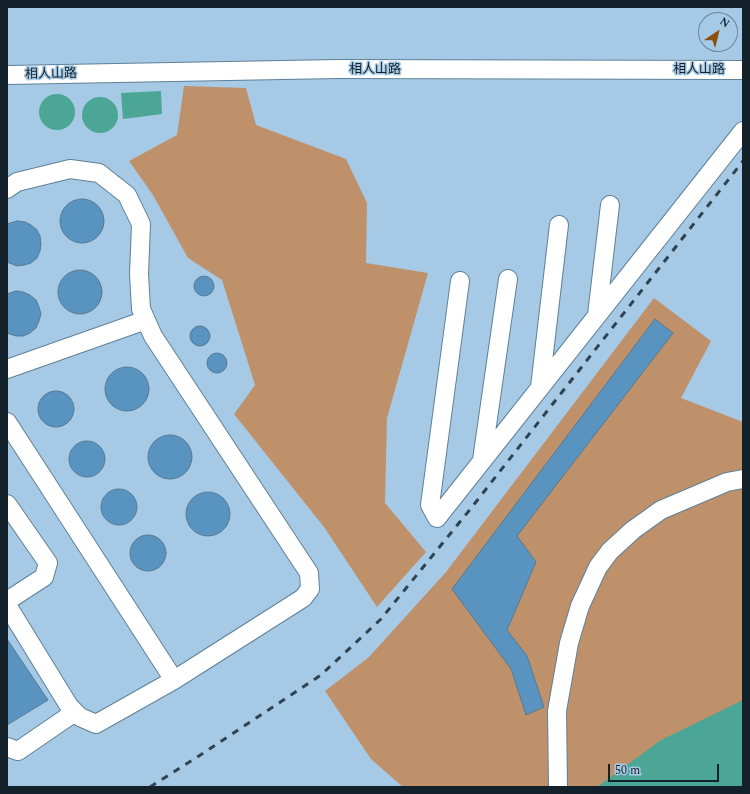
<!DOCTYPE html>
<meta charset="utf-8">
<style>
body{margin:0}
#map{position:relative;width:750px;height:794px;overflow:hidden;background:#a6cae5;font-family:Spectral,serif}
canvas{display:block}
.frame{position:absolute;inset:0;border:8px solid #13212b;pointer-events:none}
.north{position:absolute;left:698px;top:12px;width:40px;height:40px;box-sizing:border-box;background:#a6cae5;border:1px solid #6b869b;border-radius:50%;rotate:35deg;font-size:11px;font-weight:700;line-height:16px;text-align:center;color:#13212b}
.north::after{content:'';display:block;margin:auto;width:14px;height:18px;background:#8c500e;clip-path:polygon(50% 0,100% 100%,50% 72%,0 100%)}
.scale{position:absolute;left:608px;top:764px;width:111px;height:18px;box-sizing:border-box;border:2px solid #13212b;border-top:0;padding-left:5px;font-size:12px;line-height:14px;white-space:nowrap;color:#13212b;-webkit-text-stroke:3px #a6cae5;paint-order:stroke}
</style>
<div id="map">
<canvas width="750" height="794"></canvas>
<div class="frame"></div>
<div class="north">N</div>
<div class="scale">50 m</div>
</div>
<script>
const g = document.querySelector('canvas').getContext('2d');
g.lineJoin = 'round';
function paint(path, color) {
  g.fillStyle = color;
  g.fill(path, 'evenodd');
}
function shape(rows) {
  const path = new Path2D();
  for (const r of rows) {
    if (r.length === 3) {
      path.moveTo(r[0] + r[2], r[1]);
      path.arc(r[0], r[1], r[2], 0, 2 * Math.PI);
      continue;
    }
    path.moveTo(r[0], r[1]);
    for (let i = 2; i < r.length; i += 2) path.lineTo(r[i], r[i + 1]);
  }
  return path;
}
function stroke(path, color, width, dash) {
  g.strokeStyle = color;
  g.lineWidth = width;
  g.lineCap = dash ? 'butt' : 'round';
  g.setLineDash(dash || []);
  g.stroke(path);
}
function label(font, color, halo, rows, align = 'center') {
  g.font = font + ' Spectral,"Noto Sans SC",serif';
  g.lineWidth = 3;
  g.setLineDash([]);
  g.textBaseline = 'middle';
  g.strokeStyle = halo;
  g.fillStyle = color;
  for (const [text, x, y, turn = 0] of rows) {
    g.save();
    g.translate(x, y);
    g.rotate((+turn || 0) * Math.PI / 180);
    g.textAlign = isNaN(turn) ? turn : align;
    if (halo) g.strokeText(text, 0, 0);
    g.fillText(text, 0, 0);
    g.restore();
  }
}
const green = shape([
 [184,86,246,88,256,125,346,159,367,203,366,263,428,273,387,418,385,503,426,552,377,607,324,527,234,414,255,385,222,280,188,258,153,195,129,161,177,135],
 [654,298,711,341,681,398,743,422,743,787,403,787,371,759,325,691,369,657,446,572]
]);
const water = shape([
 [161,91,162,114,123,119,121,93],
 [57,112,18],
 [100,115,18],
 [743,700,743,787,597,787,661,740]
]);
const building = shape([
 [82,221,22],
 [17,221,25,222,31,225,37,230,40,236,41,244,40,251,37,258,31,263,24,265,17,266,7,262,7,224,17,221],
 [80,292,22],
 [204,286,10],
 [16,291,23,292,30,295,36,300,39,307,41,314,39,321,36,328,30,333,23,336,16,336,7,333,7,294,16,291],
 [655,319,673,333,517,536,536,562,507,630,527,656,544,707,526,715,511,669,452,589,655,319],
 [200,336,10],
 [217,363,10],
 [127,389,22],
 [56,409,18],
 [170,457,22],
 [87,459,18],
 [119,507,18],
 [208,514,22],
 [148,553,18],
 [7,639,48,700,7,725,7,639]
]);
const minor = shape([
 [7,75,338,69,743,70],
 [7,189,17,182,70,169,99,173,127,195,141,224,139,274,141,309,153,336,309,573,310,589,303,598,174,680,96,724,80,717,69,706,7,605],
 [460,281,430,505,437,518,743,131],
 [597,315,610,205],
 [7,369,146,320],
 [540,387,559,225],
 [7,422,174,680],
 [482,460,508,279],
 [7,504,48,563,44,577,7,601],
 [7,747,18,751,75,712],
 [558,787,557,711,569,643,580,606,598,567,610,551,633,530,661,510,727,482,743,479]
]);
const rail = shape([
 [150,787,205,752,321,675,381,619,472,507,743,161]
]);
const streetNames = [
 ["相人山路",375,70],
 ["相人山路",699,70],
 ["相人山路",51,75,-1]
];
paint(green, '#be916b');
paint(water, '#4ba696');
paint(building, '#5894bf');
stroke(building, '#577991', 1);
stroke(minor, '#5e8099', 20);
stroke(minor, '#fff', 18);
stroke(rail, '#30424f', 3, [7, 7]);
label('13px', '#13212b', '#a6cae5', streetNames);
</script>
